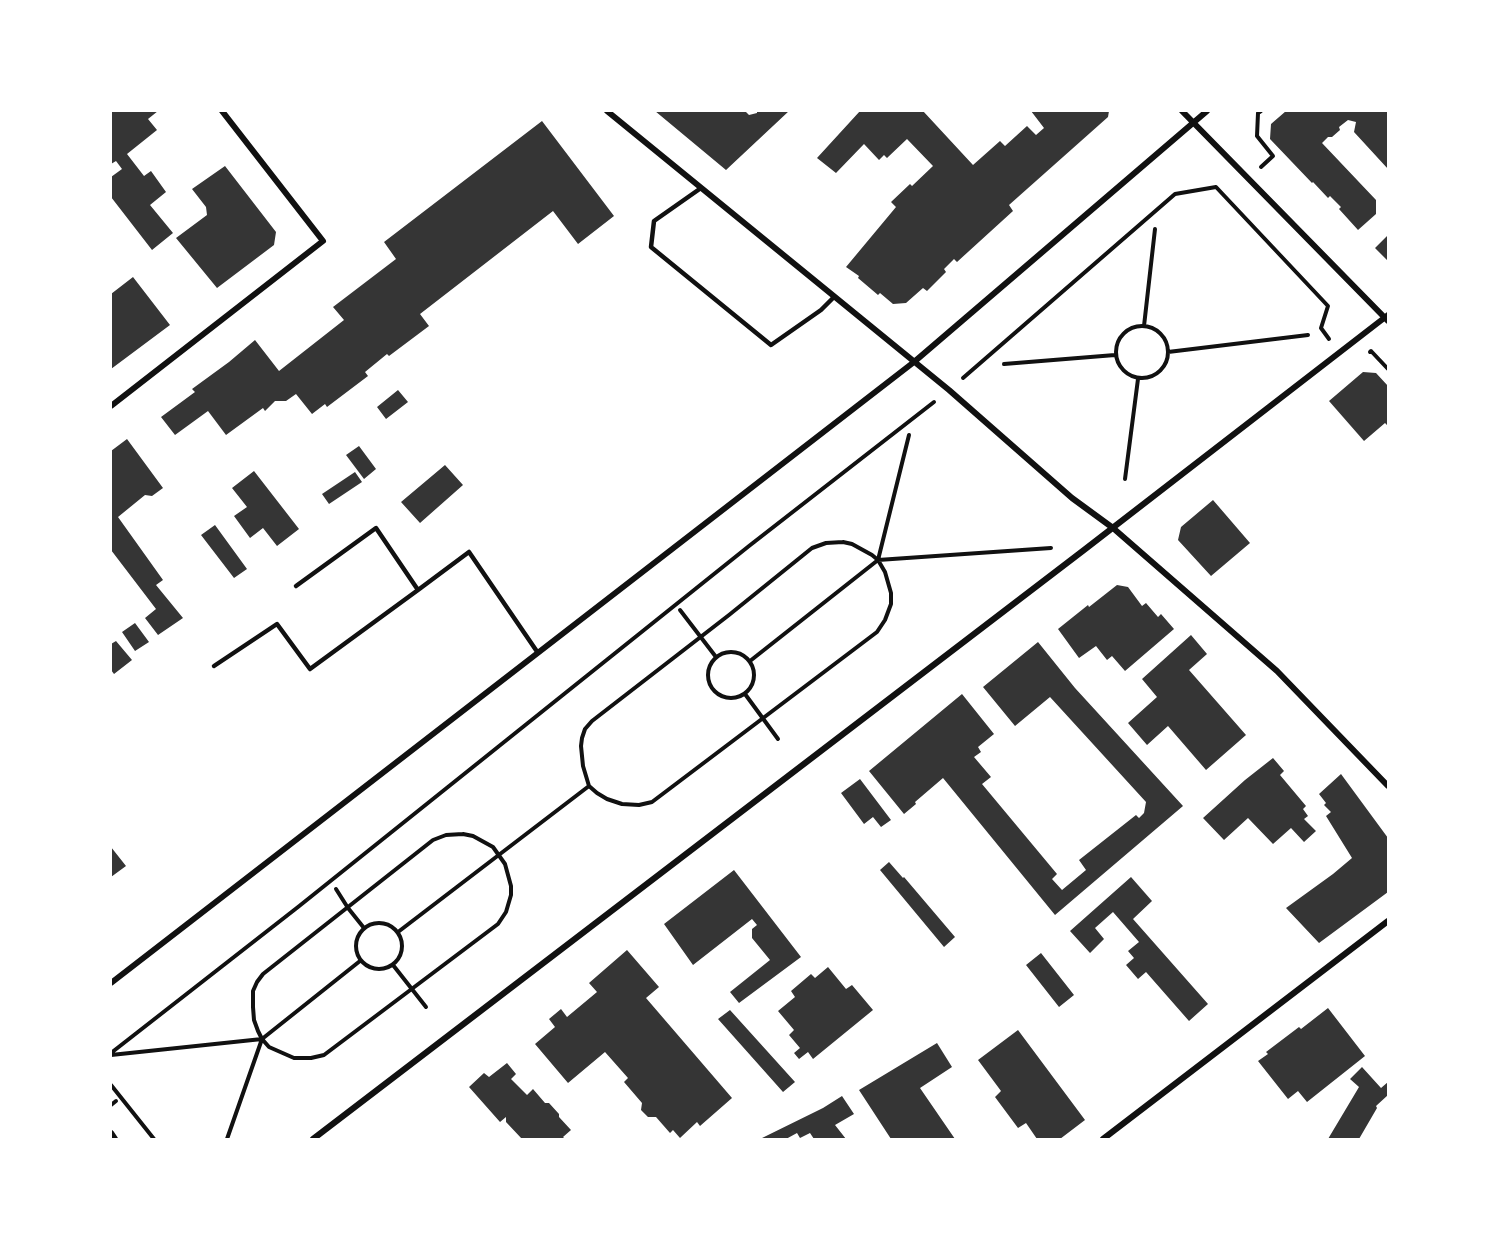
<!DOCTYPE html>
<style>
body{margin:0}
#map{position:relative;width:1499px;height:1250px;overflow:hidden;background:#fff;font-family:"Exo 2",sans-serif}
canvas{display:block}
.frame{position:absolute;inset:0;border:112px solid #fff;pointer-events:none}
</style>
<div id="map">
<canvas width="1499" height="1250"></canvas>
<div class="frame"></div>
</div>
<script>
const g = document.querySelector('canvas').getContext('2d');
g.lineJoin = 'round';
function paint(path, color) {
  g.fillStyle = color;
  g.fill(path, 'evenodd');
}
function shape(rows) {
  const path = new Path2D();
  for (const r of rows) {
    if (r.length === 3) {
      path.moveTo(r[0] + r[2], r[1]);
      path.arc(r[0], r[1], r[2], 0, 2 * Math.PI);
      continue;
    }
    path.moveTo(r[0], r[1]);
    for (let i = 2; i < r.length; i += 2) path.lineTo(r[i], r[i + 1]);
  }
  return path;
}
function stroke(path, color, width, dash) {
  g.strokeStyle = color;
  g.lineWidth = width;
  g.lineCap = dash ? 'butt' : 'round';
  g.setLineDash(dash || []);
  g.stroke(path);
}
const building = shape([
 [111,111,158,111,148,119,157,130,127,154,144,176,151,171,166,192,150,205,173,233,152,250,111,197,111,177,122,169,116,161,111,164],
 [655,111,745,111,749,115,757,113,757,111,789,111,726,170],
 [860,111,923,111,973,165,1000,141,1005,146,1027,126,1036,135,1044,128,1031,111,1109,111,1108,117,1009,205,1013,211,957,262,954,259,944,269,946,272,927,291,923,288,906,303,893,304,880,293,878,295,858,278,859,276,846,267,896,207,891,202,910,184,912,186,933,166,907,139,887,158,884,155,879,160,864,144,836,173,817,158],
 [1286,111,1388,111,1388,169,1354,132,1356,122,1348,120,1339,127,1340,130,1332,137,1328,137,1322,143,1376,200,1376,214,1358,230,1339,209,1341,207,1330,196,1328,198,1313,182,1312,183,1270,139,1271,124],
 [542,121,614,216,578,244,553,211,420,314,429,326,389,356,387,354,365,372,368,376,327,407,325,404,312,414,296,394,286,401,275,401,265,411,263,408,226,435,208,411,175,435,161,417,195,392,192,389,229,362,255,340,279,371,344,320,333,307,396,259,384,242],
 [225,166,276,232,274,245,217,288,176,238,207,215,206,207,192,189],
 [1388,235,1388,261,1375,248],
 [133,277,170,325,111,369,111,294],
 [1363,372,1376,373,1388,386,1388,426,1385,423,1364,441,1329,401],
 [398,390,408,402,386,419,377,407],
 [127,439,163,488,152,496,145,495,118,517,163,580,156,585,183,618,158,635,145,618,156,609,111,550,111,451],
 [359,446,376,469,364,479,346,455],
 [445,465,463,485,420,523,401,502],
 [254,471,299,529,277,546,263,528,250,538,234,516,247,507,232,488],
 [355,472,362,482,329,504,322,494],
 [1213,500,1250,543,1211,576,1178,540,1181,527],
 [215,525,247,569,234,578,201,535],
 [1117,585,1128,587,1142,606,1146,603,1158,617,1161,614,1174,629,1125,671,1112,656,1107,660,1096,646,1079,658,1058,629,1088,605,1089,607],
 [135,623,149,642,135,651,122,632],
 [1191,635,1207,654,1189,670,1246,735,1206,770,1168,726,1147,745,1128,723,1157,697,1142,679],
 [116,641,132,660,114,674,111,670,111,644],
 [1038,642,1075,688,1183,806,1055,915,943,778,915,802,916,804,904,814,869,771,962,694,994,734,978,747,981,752,974,757,991,777,982,784,1057,874,1052,879,1062,890,1086,870,1079,860,1136,815,1139,818,1144,813,1146,802,1050,697,1015,726,983,687],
 [1273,758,1284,771,1280,775,1306,806,1303,809,1308,816,1304,819,1316,831,1304,842,1291,828,1273,844,1248,818,1224,840,1203,818,1245,780],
 [1341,774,1388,838,1388,892,1319,943,1286,908,1333,874,1352,858,1326,816,1331,812,1324,805,1326,803,1319,794],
 [860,779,891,820,881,827,873,817,864,824,841,793],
 [111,847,126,866,111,877],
 [889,862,903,878,904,877,955,937,944,947,880,870],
 [734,870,801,957,739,1003,730,992,770,960,752,938,752,929,757,925,752,919,693,965,664,924],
 [1131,877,1152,901,1133,919,1208,1004,1189,1021,1146,972,1138,979,1126,965,1134,958,1128,951,1139,942,1113,912,1095,928,1104,939,1090,953,1070,931],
 [627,950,659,987,646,998,732,1098,700,1126,697,1122,680,1138,673,1130,670,1133,656,1117,648,1117,641,1110,642,1103,624,1082,628,1078,605,1052,568,1083,535,1044,555,1027,549,1019,561,1009,567,1017,597,992,589,983],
 [1041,953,1074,995,1059,1007,1026,965],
 [828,967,846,989,852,985,873,1010,813,1059,808,1052,799,1059,794,1053,800,1048,789,1035,794,1030,778,1011,795,997,791,991,811,974,815,978],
 [1328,1008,1365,1056,1307,1102,1298,1091,1288,1099,1258,1061,1268,1054,1266,1052,1299,1027,1301,1029],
 [730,1010,795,1082,783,1092,718,1019],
 [1018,1030,1085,1120,1060,1139,1037,1139,1026,1123,1018,1128,995,1097,1001,1091,978,1060],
 [937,1043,952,1067,920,1088,955,1139,891,1139,859,1090],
 [507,1063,516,1074,511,1079,527,1095,533,1089,545,1103,549,1103,559,1114,559,1117,571,1130,563,1137,565,1139,522,1139,506,1122,506,1117,500,1122,469,1087,484,1073,489,1077],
 [1362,1067,1381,1088,1388,1082,1388,1095,1376,1106,1377,1108,1359,1139,1328,1139,1359,1087,1350,1079],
 [842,1096,854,1114,835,1125,846,1139,814,1139,810,1133,800,1138,797,1133,786,1139,760,1139,823,1108]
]);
const path = shape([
 [1261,111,1258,113,1257,136,1273,156,1261,167],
 [1142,352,26],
 [1144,326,1155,229],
 [1168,352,1308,335],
 [1370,352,1371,351,1388,369],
 [1004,364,1115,355],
 [963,378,1175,194,1216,187,1328,306,1321,328,1329,339],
 [1125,479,1138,379],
 [843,542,852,544,872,555,878,560,885,572,891,593,891,604,885,620,877,632,652,802,639,805,622,804,607,799,597,793,589,786,583,766,581,746,582,738,585,729,592,721,729,615,812,548,826,543,843,542],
 [878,560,909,435],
 [680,610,716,657],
 [731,675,23],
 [750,661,878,560,1051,548],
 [745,694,778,739],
 [463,834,473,836,493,847,505,864,511,886,511,895,506,912,498,924,324,1055,311,1058,294,1058,269,1047,262,1039,258,1031,254,1020,253,1007,253,991,257,982,263,974,433,840,446,835,463,834],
 [336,889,348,908,364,928],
 [379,946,23],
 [398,932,589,786],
 [393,965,426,1007],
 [262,1039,360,961],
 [111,1053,298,907,749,546,934,402],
 [111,1055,262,1039,227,1139],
 [111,1085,154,1139],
 [111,1105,116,1101]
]);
const service = shape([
 [701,188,654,221,651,247,771,345,821,310,834,297],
 [418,590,469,552,538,653],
 [214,666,277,624,310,669,418,590,376,528,296,586]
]);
const minor = shape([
 [607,111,949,390,1072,498,1113,528,1277,671,1388,786],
 [1182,111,1388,321],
 [111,406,323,241,222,111],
 [111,983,914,362,1207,111],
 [111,1133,115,1139],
 [313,1139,1084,550,1388,315],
 [1103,1139,1388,921]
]);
paint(building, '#353535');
stroke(path, '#111', 4);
stroke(service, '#111', 4.5);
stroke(minor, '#111', 6);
</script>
